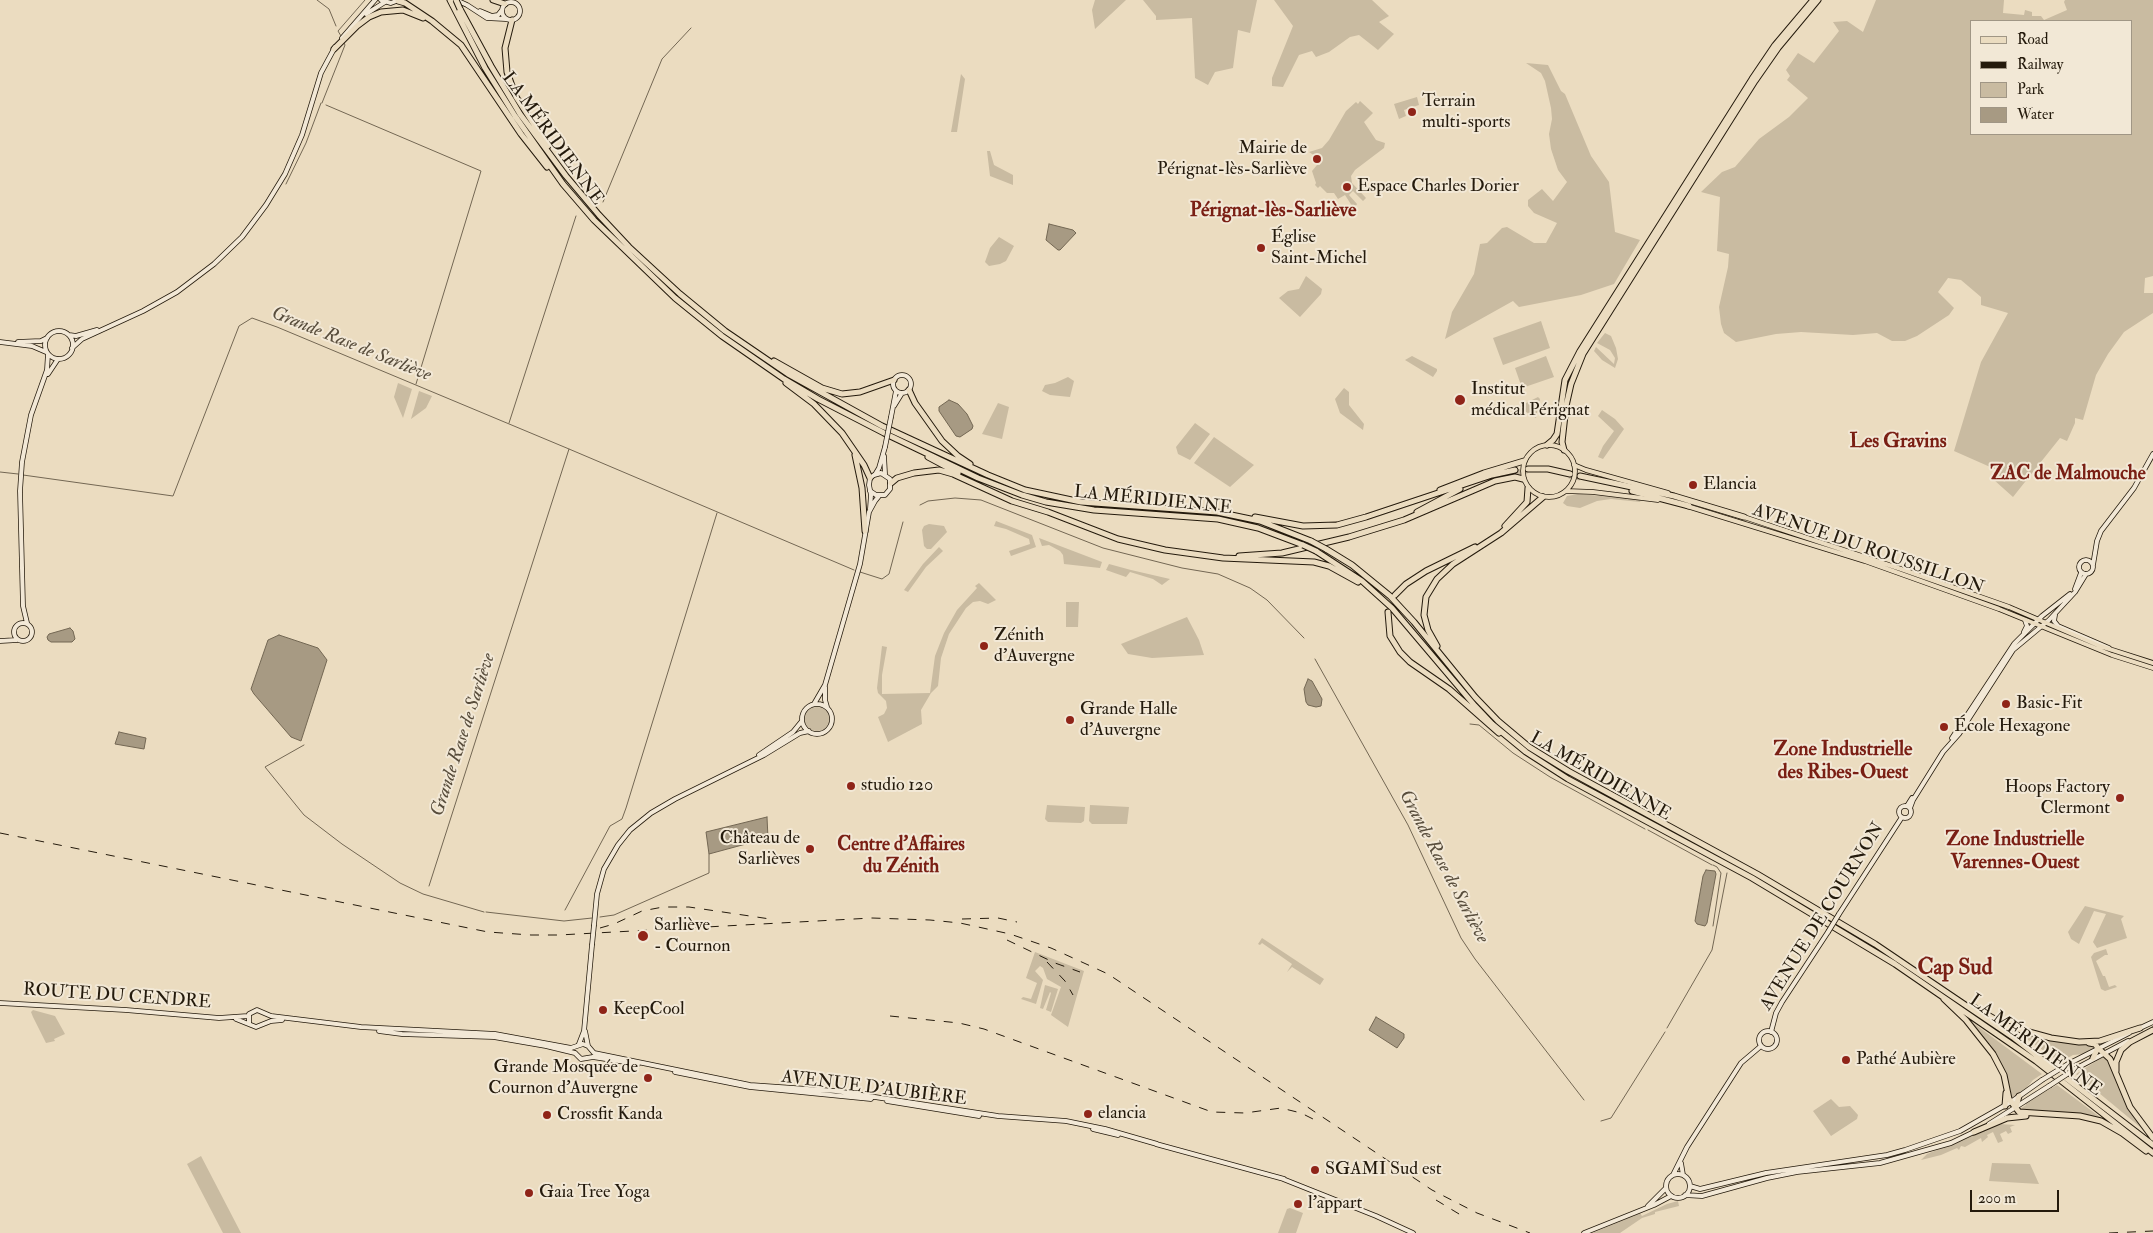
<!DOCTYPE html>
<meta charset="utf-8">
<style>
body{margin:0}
#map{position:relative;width:2153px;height:1233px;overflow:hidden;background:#ebdcc0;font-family:"IM FELL Double Pica",serif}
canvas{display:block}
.legend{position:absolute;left:1970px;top:20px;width:162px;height:115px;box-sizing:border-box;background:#f2e8d6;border:1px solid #a09685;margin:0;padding:6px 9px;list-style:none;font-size:15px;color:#241a0c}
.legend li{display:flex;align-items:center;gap:10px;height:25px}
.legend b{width:25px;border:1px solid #a09685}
.scale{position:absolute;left:1970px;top:1190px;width:89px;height:22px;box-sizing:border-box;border:2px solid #241a0c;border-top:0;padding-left:6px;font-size:15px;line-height:18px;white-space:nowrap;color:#241a0c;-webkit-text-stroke:4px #f2e8d6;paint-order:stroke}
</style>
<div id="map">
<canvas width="2153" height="1233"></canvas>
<ul class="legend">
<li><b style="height:6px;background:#ebdcc0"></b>Road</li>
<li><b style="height:6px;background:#241a0c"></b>Railway</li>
<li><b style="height:14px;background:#c9bba1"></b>Park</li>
<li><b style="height:14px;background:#a79a83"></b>Water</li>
</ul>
<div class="scale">200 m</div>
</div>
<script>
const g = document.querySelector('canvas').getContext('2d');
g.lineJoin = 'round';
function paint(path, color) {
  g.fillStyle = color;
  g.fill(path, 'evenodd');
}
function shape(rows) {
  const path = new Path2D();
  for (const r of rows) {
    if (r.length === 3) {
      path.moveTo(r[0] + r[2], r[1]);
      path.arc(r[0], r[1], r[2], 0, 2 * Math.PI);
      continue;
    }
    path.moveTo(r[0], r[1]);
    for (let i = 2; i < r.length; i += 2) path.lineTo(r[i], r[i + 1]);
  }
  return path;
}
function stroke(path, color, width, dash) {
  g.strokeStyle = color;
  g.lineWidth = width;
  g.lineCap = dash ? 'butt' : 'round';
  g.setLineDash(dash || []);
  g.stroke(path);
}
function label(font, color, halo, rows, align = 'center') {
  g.font = font + ' "IM FELL Double Pica",serif';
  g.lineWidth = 4;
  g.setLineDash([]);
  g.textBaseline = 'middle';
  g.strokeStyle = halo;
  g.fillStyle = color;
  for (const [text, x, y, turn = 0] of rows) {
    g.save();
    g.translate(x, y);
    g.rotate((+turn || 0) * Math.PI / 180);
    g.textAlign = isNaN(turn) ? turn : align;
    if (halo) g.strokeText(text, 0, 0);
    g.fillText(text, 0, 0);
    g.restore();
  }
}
const green = shape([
 [1095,0,1126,0,1095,29,1092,10],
 [1143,0,1257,0,1250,33,1238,30,1233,68,1215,72,1208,85,1195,78,1192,18,1156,20,1156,16],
 [1274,0,1372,0,1389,16,1379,22,1394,34,1378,50,1359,35,1350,37,1329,52,1316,57,1312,51,1299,55,1283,87,1272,86,1272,78,1293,26],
 [1876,0,2004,0,2003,13,2024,15,2025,10,2032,12,2032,16,2041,16,2044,20,2067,10,2064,2,2065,0,2153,0,2153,276,2145,278,2144,293,2153,293,2153,313,2124,332,2108,354,2096,375,2083,420,2075,418,2075,423,2067,441,2060,438,2013,497,1994,480,1997,470,1954,451,1981,362,2008,313,1981,305,1981,297,1961,280,1948,278,1938,292,1954,308,1949,315,1917,336,1905,341,1892,341,1877,333,1853,335,1801,332,1776,334,1736,342,1724,333,1721,324,1719,307,1728,267,1729,254,1717,251,1720,197,1701,192,1722,172,1735,167,1759,139,1789,117,1808,98,1787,80,1790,76,1786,70,1798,53,1814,63,1839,31,1833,22,1847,21,1863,32],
 [1972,21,2132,21,2132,134,1972,134],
 [1526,63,1548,65,1561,91,1565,94,1591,156,1609,182,1615,232,1640,240,1614,284,1581,295,1519,307,1513,301,1445,339,1452,312,1474,274,1480,244,1487,243,1502,228,1507,227,1534,243,1546,243,1557,223,1534,213,1528,206,1528,200,1542,189,1553,201,1567,182,1558,170,1551,149,1549,134,1552,119,1551,108,1545,81,1541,73],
 [961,74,965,79,957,132,951,132],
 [1417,97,1419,105,1404,110,1406,116,1399,119,1394,104],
 [1360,101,1373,113,1364,122,1376,140,1385,143,1384,148,1355,170,1351,176,1352,183,1366,198,1363,201,1353,191,1349,195,1357,204,1354,209,1345,195,1338,199,1334,193,1327,193,1320,186,1318,188,1315,185,1316,183,1312,171,1317,165,1320,165,1321,160,1309,152,1322,148,1329,140,1346,111,1356,102,1358,104],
 [987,151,990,151,994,165,1013,175,1013,185,990,176],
 [999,237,1014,246,1006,261,1000,264,989,266,985,262,990,248],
 [1306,276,1322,289,1321,294,1300,317,1279,298,1288,291,1299,289],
 [1541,321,1550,348,1503,365,1493,338],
 [1605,333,1611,336,1616,348,1618,359,1615,368,1602,360,1594,351,1596,347,1614,364,1615,358,1610,350,1597,343],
 [1412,356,1437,369,1437,371,1433,377,1405,360],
 [1546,356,1554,377,1522,388,1515,368],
 [1068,377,1074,381,1070,397,1050,395,1042,391,1045,385,1055,383],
 [398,383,412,389,403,418,394,397],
 [1344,388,1349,392,1349,405,1364,424,1363,430,1340,413,1335,399],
 [419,391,432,396,426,408,411,419],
 [1538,397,1540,399,1536,418,1518,407],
 [998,403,1009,407,1002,439,982,434],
 [1602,410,1615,419,1624,429,1603,459,1598,457,1603,446,1614,431,1598,416],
 [1195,423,1210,434,1190,460,1178,454,1176,447],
 [1214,437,1254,465,1230,487,1194,463],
 [1578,494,1626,498,1641,500,1640,502,1611,499,1597,501,1580,508,1567,506,1563,503,1567,496],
 [996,521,1032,535,1036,547,1011,556,1009,551,1030,544,1029,539,1006,529,994,526],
 [929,524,944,526,947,532,931,549,927,549,924,546,922,530,924,526],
 [1039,538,1102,562,1100,568,1064,564,1063,555,1060,551,1049,545,1042,546],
 [939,547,943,551,926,567,908,592,904,590,923,564],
 [1109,564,1131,570,1170,579,1162,585,1153,579,1130,572,1126,577,1106,570],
 [979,583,996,600,988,604,980,601,973,602,966,608,949,634,941,658,938,686,931,693,921,710,922,724,888,742,878,717,884,714,887,708,886,701,878,693,877,688,882,646,887,647,882,675,882,694,930,693,935,656,944,633,957,610,977,588,975,586],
 [1066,602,1079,602,1078,627,1066,627],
 [1187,617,1199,640,1204,655,1152,658,1128,654,1121,644],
 [817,719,12],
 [1047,805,1085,807,1084,821,1081,823,1048,822,1045,819],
 [1090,805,1129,807,1127,824,1092,824,1089,821],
 [2085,906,2124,916,2121,919,2127,938,2097,948,2093,942,2106,914,2094,911,2079,944,2071,939,2068,932],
 [1262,938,1324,979,1320,985,1292,967,1287,972,1292,964,1262,943,1260,945,1258,944],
 [2106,949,2108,955,2105,955,2096,961,2103,976,2105,976,2109,987,2115,985,2117,987,2105,991,2101,989,2091,957,2094,953],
 [1035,952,1084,971,1068,1027,1051,1015,1061,987,1047,979,1043,968,1040,966,1035,971,1043,980,1036,1004,1021,999,1023,997,1031,999,1037,983,1026,978],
 [1045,985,1058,989,1051,1012,1046,1010,1051,993,1050,992,1043,1009,1040,1008],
 [33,1010,55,1016,65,1034,54,1039,55,1041,46,1043,33,1017,31,1012],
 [1968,1019,2042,1074,2033,1080,2019,1097,2013,1101,2006,1072,1987,1043],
 [2018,1033,2052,1041,2093,1046,2096,1049,2084,1054,2073,1055,2060,1062],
 [2104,1056,2111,1067,2124,1100,2145,1131,2076,1074],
 [2057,1085,2104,1120,2022,1111,2020,1109,2026,1105,2025,1103],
 [1831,1099,1839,1107,1850,1106,1858,1115,1857,1119,1831,1136,1813,1111],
 [2000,1124,2015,1125,2010,1127,2012,1132,2008,1134,2006,1131,2000,1134,2003,1141,1998,1143,1993,1132,1987,1135,1988,1137,1982,1142,1981,1138,1965,1147,1961,1146,1959,1150,1957,1148,1941,1155,1921,1160,1927,1154],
 [201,1156,241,1233,223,1233,187,1164],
 [1992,1163,2030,1164,2039,1184,1989,1181],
 [1678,1201,1679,1206,1655,1212,1655,1214,1642,1218,1620,1233,1592,1233,1640,1213,1642,1216,1667,1204],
 [1290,1208,1303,1213,1296,1233,1278,1233,1287,1209]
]);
const water = shape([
 [1049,224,1073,230,1076,233,1060,250,1058,250,1046,240,1049,224],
 [949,400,958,404,967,414,973,426,972,429,960,437,956,436,939,411,939,407,949,400],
 [70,628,73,631,75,639,72,642,51,642,48,640,47,637,49,634,70,628],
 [279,635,318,648,327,660,301,741,291,737,254,694,251,689,268,640,279,635],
 [1308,679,1312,681,1322,699,1321,706,1316,707,1308,705,1306,702,1304,689,1308,679],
 [119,732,146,738,144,749,115,744,119,732],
 [767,817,768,838,709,854,706,832,767,817],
 [1706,870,1715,871,1716,874,1707,923,1705,926,1697,924,1695,921,1703,876,1706,870],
 [1376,1017,1404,1034,1404,1038,1397,1048,1369,1030,1376,1017]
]);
const stream = shape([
 [317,0,329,9,336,26],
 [341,36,338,31,365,0],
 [322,103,345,45,344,43],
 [326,105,481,171,416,384],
 [286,184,306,143,321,103],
 [603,202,662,59,691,28],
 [509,423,576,216],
 [0,472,18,474],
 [23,475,173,496,239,326,252,318,277,327,569,449],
 [920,505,928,501,955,498,981,500,1103,548,1182,568,1218,574,1250,588,1267,600,1304,638],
 [860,572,882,579,889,574,903,522],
 [1315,659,1408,825,1461,938,1475,959,1584,1100],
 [1470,724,1479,725,1513,753,1550,777,1645,829],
 [304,745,265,767,304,815,342,844,400,883,423,894,484,912],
 [1648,830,1712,865],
 [429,886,569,449,854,570],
 [565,910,610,826,622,819,626,808,717,513],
 [486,912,564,921,592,918],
 [600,917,614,915,709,873,709,854],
 [1713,926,1721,873,1717,867,1713,865],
 [1667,1028,1712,950,1727,873],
 [1601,1121,1611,1118,1665,1032]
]);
const highwayTunnel = shape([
 [1515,472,1528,471],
 [1569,476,1580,478]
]);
const secondary = shape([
 [381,0,391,3,399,0],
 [456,0,467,5,487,18,506,19],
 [511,11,9],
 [480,11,492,16,498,15,502,10],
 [366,14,385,2],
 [342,38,375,0],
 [59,345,14],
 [69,335,76,336,97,330],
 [0,342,32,346,46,352],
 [18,342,41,341,47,338],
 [72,348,82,339,143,311,177,292,214,264,242,237,266,205,285,174,302,135,321,73,335,47],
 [48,374,58,359],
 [902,384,9],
 [894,406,902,393],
 [891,417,896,391],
 [884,456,885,474],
 [876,473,879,468,885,447],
 [870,509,871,495,869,485,870,478,874,475,881,473,890,479,890,489,885,495,876,495,870,491],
 [2086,567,7],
 [2093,565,2097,541,2101,531,2134,488,2153,454],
 [2075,589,2081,573],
 [2055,615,2054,621,2058,626,2109,648],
 [23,632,9],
 [27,623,23,606,20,491,22,462,31,415,47,370,48,354],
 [2024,632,2027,626,2025,620],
 [0,641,17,640],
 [825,687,825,700,827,707],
 [814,704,825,685,860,564,869,512,875,501,879,496],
 [817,719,15],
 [1952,738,2014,644,2042,616,2070,594],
 [759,755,793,732,802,721],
 [1907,806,1912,798],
 [1905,812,6],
 [1910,808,1913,800,1943,752,1959,734,2013,650,2049,620,2075,592,2086,574],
 [1839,914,1902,817],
 [594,925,597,894,604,869,618,845,630,830,651,813,675,799,764,755,800,733,809,731],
 [0,1003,126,1010,219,1018,248,1016],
 [236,1019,256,1027,271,1021,282,1020],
 [249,1023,249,1014,257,1010,271,1016,361,1027,495,1034,571,1048,583,1044,588,1046,594,1053,750,1085,836,1091,998,1116,1066,1121,1105,1129,1157,1144],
 [2138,1029,2153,1022],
 [379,1031,402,1034,494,1037,546,1046,575,1053],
 [585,1031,588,1046],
 [1768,1040,9],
 [1771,1032,1776,1013,1782,1002,1828,932],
 [579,1044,584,1031,592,945],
 [575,1053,581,1059,593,1057,638,1064],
 [2068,1064,2129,1033],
 [2075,1069,2128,1041],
 [675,1072,750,1087,871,1099],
 [887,1101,979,1116],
 [1989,1124,2049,1086],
 [1093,1129,1118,1135],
 [1156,1144,1284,1179],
 [1681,1163,1683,1175],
 [1678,1186,12],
 [1673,1175,1687,1147,1741,1063,1761,1046],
 [1283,1179,1376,1216,1413,1233],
 [1690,1186,1700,1189,1766,1173,1887,1155,1905,1150,1960,1131,2011,1102,2042,1080],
 [1685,1195,1702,1196,1767,1178,1797,1172,1880,1163,1951,1143,1976,1131],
 [1648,1206,1666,1188],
 [1584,1233,1654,1205,1671,1196]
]);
const primary = shape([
 [1549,471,26],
 [1574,465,1586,470,1668,493],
 [1566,491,1593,492,1658,500],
 [1687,506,1865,561,1999,609,2112,655,2153,668],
 [1744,517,1901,569,2009,607,2100,646,2153,663]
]);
const highway = shape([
 [450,0,485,68,515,116,563,184,594,220,675,298,722,336,784,379,818,399,884,433,978,478,1022,495,1046,502,1094,510,1218,519,1258,528,1303,545],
 [493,0,505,4],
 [398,1,405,3,432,21,461,45,521,134,547,167],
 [460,9,491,66,520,114,566,176,599,215,629,247,680,294,725,331,788,374,882,426,988,475,1025,490,1081,502,1217,512,1260,521,1311,541],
 [512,20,505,48,507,72,516,97,548,146],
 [334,49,357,26,369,17,381,12,403,10,423,18],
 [774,361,822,388,842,394,860,392,894,380],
 [786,383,814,404,842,433,864,465,870,478],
 [909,390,915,403,942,441,958,456,970,464],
 [1547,445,1553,440,1557,434,1565,380,1580,351,1752,79,1775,45,1813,0],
 [1564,450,1562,442,1566,406,1571,384,1583,354,1755,81,1778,48,1818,0],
 [855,455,862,488,865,531],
 [928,457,958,473],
 [1528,469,1548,469,1570,474],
 [1580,476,1674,496,1744,517],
 [891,483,897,478,914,473,939,470,953,474,1012,501,1048,512,1118,539,1165,550,1223,558,1314,562,1329,566,1358,582],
 [1440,490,1484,473,1524,461],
 [1632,491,1689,506],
 [1417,512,1460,489],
 [1255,517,1303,526,1337,525,1366,517,1492,475,1515,470],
 [1505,526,1527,502,1528,488],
 [1326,549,1352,565,1390,596,1414,622,1475,697,1498,721,1529,747,1568,771,1757,874,1875,944,2014,1038,2153,1145],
 [1316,551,1362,581,1392,608,1475,706,1492,724,1526,752,1568,779,1752,878,1895,964,2036,1061,2153,1153],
 [1239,556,1282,553,1349,537,1404,520,1495,481,1515,477,1523,479],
 [1395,595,1406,584,1426,571,1475,547],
 [1388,612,1390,636,1400,652,1410,662,1449,689,1499,733],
 [1437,646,1428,630,1424,615,1426,597,1437,579,1453,564,1501,533,1543,497],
 [1944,999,1966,1020,1993,1054,2004,1075,2009,1099,2019,1112,2080,1116,2101,1121,2122,1133,2146,1151],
 [1970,1005,2007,1026,2051,1038,2079,1042,2100,1041,2140,1028],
 [2089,1043,2095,1044,2098,1048,2093,1058],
 [2098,1048,2110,1059,2130,1107,2153,1138],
 [2116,1071,2116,1062,2121,1050,2130,1042,2153,1030],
 [2005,1106,2006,1093],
 [2016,1107,2019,1096],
 [1974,1132,2007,1118,2026,1116]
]);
const rail = shape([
 [0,833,488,932,531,935,559,935,872,918,930,920,960,923,1010,934,1051,948,1108,974,1432,1190,1477,1213,1530,1233],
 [962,919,998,918,1017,922],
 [600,928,614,924,642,911,663,907,689,907,770,919],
 [1007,940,1055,963,1080,972],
 [1047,962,1065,981,1073,995],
 [890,1016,959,1023,984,1029,1212,1112,1245,1113,1281,1108,1301,1113,1315,1120],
 [1436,1200,1464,1217],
 [2109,1233,2153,1231]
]);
const secondaryBridge = shape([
 [885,447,891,417],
 [1828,932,1839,914],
 [592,945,594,925],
 [2042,1080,2068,1064],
 [2049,1086,2075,1069]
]);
const highwayBridge = shape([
 [456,0,460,9],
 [1311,541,1326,549],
 [1303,545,1316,551]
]);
const markers = [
 [1412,112,5,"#8f2418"],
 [1317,159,5,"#8f2418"],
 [1347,187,5,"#8f2418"],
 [1261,248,5,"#8f2418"],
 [1460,400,6,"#8f2418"],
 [1693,485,5,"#8f2418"],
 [984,646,5,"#8f2418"],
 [2006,704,5,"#8f2418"],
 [1070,720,5,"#8f2418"],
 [1944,727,5,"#8f2418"],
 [851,786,5,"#8f2418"],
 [2120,798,5,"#8f2418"],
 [810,849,5,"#8f2418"],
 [643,936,6,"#8f2418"],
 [603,1010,5,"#8f2418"],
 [1846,1060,5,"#8f2418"],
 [648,1078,5,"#8f2418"],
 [1088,1114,5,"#8f2418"],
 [547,1115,5,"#8f2418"],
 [1315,1170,5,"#8f2418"],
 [529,1193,5,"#8f2418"],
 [1298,1204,5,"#8f2418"]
];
const poiNames = [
 ["Terrain",1422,102],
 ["multi-sports",1422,123],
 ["Mairie de",1307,149,"right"],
 ["Pérignat-lès-Sarliève",1307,170,"right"],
 ["Espace Charles Dorier",1357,187],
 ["Église",1271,238],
 ["Saint-Michel",1271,259],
 ["Institut",1471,390],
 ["médical Pérignat",1471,411],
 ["Elancia",1703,485],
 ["Zénith",994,636],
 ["d'Auvergne",994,657],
 ["Basic-Fit",2016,704],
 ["Grande Halle",1080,710],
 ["d'Auvergne",1080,731],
 ["École Hexagone",1954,727],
 ["studio 120",861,786],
 ["Hoops Factory",2110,788,"right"],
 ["Clermont",2110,809,"right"],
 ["Château de",800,839,"right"],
 ["Sarlièves",800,860,"right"],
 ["Sarliève",654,926],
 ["- Cournon",654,947],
 ["KeepCool",613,1010],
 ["Pathé Aubière",1856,1060],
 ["Grande Mosquée de",638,1068,"right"],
 ["Cournon d'Auvergne",638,1089,"right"],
 ["elancia",1098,1114],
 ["Crossfit Kanda",557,1115],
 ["SGAMI Sud est",1325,1170],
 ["Gaia Tree Yoga",539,1193],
 ["l'appart",1308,1204]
];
const streetNames = [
 ["LA MÉRIDIENNE",552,139,54],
 ["LA MÉRIDIENNE",1153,501,6],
 ["AVENUE DU ROUSSILLON",1868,550,19],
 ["LA MÉRIDIENNE",1600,777,30],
 ["AVENUE DE COURNON",1823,917,-58],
 ["ROUTE DU CENDRE",117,997,4],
 ["LA MÉRIDIENNE",2035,1046,36],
 ["AVENUE D'AUBIÈRE",874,1089,7]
];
const waterNames = [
 ["Grande Rase de Sarliève",351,345,22],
 ["Grande Rase de Sarliève",464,735,-72],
 ["Grande Rase de Sarliève",1443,867,62]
];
const neighbourhoodNames = [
 ["ZAC de Malmouche",2068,475],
 ["Centre d'Affaires",901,846],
 ["du Zénith",901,868]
];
const quarterNames = [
 ["Pérignat-lès-Sarliève",1273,212],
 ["Les Gravins",1898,443],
 ["Zone Industrielle",1843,751],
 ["des Ribes-Ouest",1843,774],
 ["Zone Industrielle",2015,841],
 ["Varennes-Ouest",2015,864]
];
const districtNames = [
 ["Cap Sud",1955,969]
];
paint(green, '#c9bba1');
paint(water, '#a79a83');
stroke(water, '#736753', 1);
stroke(stream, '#736753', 1);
stroke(highwayTunnel, '#c3b59c', 5, [5, 2.5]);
stroke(secondary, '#241a0c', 5.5);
stroke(primary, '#241a0c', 5.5);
stroke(highway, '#241a0c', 7);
stroke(secondary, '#f2e8d6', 4);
stroke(primary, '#ebdcc0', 4);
stroke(highway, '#ebdcc0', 5);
stroke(rail, '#241a0c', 1, [9, 9]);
stroke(secondaryBridge, '#241a0c', 5.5, []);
stroke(highwayBridge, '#241a0c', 7, []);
stroke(secondaryBridge, '#f2e8d6', 4);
stroke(highwayBridge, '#ebdcc0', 5);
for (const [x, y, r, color] of markers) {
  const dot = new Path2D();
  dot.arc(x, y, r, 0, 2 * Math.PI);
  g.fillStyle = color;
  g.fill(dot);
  stroke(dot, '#f2e8d6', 2);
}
label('18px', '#241a0c', '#f2e8d6', poiNames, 'left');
label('18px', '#241a0c', '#f2e8d6', streetNames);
label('italic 19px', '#584d3c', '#f2e8d6', waterNames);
label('bold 19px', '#7a1f14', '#f2e8d6', neighbourhoodNames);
label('bold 20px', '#7a1f14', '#f2e8d6', quarterNames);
label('bold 22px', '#7a1f14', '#f2e8d6', districtNames);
</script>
